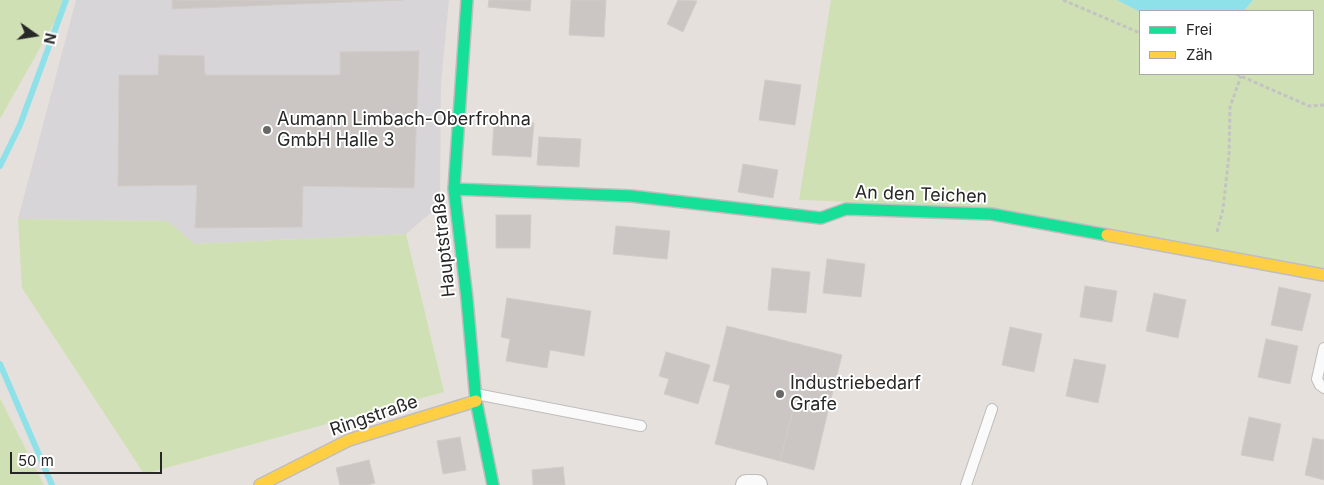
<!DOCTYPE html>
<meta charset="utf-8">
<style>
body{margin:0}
#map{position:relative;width:1324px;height:485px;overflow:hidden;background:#e6e0dc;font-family:Inter,sans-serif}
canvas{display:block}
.legend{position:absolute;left:1139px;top:10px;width:175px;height:65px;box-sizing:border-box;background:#fff;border:1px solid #a9a9a9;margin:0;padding:6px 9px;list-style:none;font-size:15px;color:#272727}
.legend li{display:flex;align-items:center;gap:10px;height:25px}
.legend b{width:25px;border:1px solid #a9a9a9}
.north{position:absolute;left:10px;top:10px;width:50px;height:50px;-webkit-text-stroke:4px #fff;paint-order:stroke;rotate:103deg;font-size:14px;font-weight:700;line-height:20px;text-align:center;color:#272727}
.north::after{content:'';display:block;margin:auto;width:18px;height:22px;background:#272727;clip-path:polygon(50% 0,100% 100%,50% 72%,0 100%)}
.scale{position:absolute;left:10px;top:452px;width:152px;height:22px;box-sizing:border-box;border:2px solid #272727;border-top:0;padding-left:6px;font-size:15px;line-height:18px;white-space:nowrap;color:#272727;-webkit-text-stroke:4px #fff;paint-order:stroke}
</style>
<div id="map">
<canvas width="1324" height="485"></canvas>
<ul class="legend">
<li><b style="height:6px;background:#16e098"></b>Frei</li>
<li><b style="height:6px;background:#ffcf43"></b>Zäh</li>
</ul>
<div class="north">N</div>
<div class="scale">50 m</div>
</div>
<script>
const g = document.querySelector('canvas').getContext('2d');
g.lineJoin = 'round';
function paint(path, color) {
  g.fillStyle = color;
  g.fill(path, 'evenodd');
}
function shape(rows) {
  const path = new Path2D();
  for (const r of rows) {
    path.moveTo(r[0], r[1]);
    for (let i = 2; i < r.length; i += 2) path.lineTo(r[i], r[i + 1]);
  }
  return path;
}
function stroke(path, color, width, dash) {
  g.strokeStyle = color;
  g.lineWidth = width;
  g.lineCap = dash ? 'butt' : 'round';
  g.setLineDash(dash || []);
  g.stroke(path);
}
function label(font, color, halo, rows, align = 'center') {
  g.font = font + ' Inter,sans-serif';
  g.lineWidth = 4;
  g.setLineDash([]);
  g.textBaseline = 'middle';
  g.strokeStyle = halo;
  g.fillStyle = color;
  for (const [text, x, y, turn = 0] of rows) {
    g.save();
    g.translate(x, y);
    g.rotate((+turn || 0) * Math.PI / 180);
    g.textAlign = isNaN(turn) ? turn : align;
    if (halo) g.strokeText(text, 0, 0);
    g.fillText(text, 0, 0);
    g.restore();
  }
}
const industrial = shape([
 [76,0,449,0,441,84,440,205,406,234,194,244,168,221,18,219]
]);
const green = shape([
 [0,0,67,0,0,119],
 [831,0,1117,0,1140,12,1140,74,1313,74,1313,11,1244,11,1253,0,1324,0,1324,276,981,207,799,200],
 [18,219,168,221,194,244,406,234,444,392,144,474,22,288],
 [0,398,44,485,0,485]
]);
const water = shape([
 [1117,0,1253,0,1244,11,1140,11,1140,12]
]);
const stream = shape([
 [0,166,20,125,66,0],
 [0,364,52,485]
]);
const building = shape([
 [172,0,403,0,172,9,172,0],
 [489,0,531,0,530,11,488,7,489,0],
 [571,0,606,0,604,37,569,35,571,0],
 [678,0,697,1,683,32,667,24,678,0],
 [419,51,414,188,303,186,302,227,195,228,197,185,118,186,119,75,158,75,159,55,204,56,205,75,340,75,340,52,419,51],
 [765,80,801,85,795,125,759,120,765,80],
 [494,121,534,123,531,157,492,155,494,121],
 [539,137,581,139,579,167,537,165,539,137],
 [743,164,778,170,773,198,738,192,743,164],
 [496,215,531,215,530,248,496,248,496,215],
 [616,226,670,231,667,259,613,254,616,226],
 [827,259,865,264,861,297,823,293,827,259],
 [772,268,810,272,806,313,768,310,772,268],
 [1085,286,1117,291,1112,322,1080,317,1085,286],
 [1279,287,1311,294,1302,331,1271,325,1279,287],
 [1154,293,1186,300,1178,338,1146,331,1154,293],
 [507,298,591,311,584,356,550,350,547,368,506,361,510,339,501,337,507,298],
 [727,326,842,355,828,411,795,402,780,461,715,444,730,385,713,381,727,326],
 [1010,327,1042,334,1034,372,1002,365,1010,327],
 [1266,339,1298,346,1290,384,1258,377,1266,339],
 [666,352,710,365,698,404,664,394,669,379,659,376,666,352],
 [1074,359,1106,365,1098,403,1066,396,1074,359],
 [795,402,828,411,814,470,780,461,795,402],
 [1249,417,1281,424,1273,461,1241,455,1249,417],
 [460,437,466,470,443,474,437,441,460,437],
 [1313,438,1324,440,1324,480,1305,475,1313,438],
 [369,460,375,483,368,485,340,485,336,468,369,460],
 [563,467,565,485,533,485,532,470,563,467]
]);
const path = shape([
 [1063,0,1140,33],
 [1236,74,1309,106,1324,105],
 [1217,232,1223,209,1229,155,1230,107,1241,76]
]);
const lane = shape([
 [1324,348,1317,379,1320,385,1324,388],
 [476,394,641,426],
 [966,485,992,409]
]);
const street = shape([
 [746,485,757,485]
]);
const fast = shape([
 [467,0,454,189,467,299,476,401,493,485],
 [454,189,631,196,821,218,846,209,991,214,1107,235]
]);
const slow = shape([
 [1107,235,1324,275],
 [260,485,349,440,476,401]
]);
const markers = [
 [267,130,5,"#6a6866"],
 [780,394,5,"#6a6866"]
];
const poiNames = [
 ["Aumann Limbach-Oberfrohna",277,120],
 ["GmbH Halle 3",277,141],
 ["Industriebedarf",790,384],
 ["Grafe",790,405]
];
const streetNames = [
 ["An den Teichen",921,195,2],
 ["Hauptstraße",444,245,-96],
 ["Ringstraße",374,416,-19]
];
paint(industrial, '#d8d5d8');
paint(green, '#cfe1b4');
paint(water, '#8ee1e9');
stroke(stream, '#8ee1e9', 6);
paint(building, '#cbc6c3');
stroke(building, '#d1ccc8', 1);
stroke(lane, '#bfbdbe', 12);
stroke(street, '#bfbdbe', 22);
stroke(fast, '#bfbdbe', 14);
stroke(slow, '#bfbdbe', 14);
stroke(path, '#c4c3c3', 3, [4, 2.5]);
stroke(lane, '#fbfafa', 10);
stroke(street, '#fbfafa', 20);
stroke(fast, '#16e098', 11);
stroke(slow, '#ffcf43', 11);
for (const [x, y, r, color] of markers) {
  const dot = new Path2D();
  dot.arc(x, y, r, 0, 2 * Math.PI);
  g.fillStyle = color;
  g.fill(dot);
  stroke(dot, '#fff', 2);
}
label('18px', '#272727', '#fff', poiNames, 'left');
label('18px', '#272727', '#fff', streetNames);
</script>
